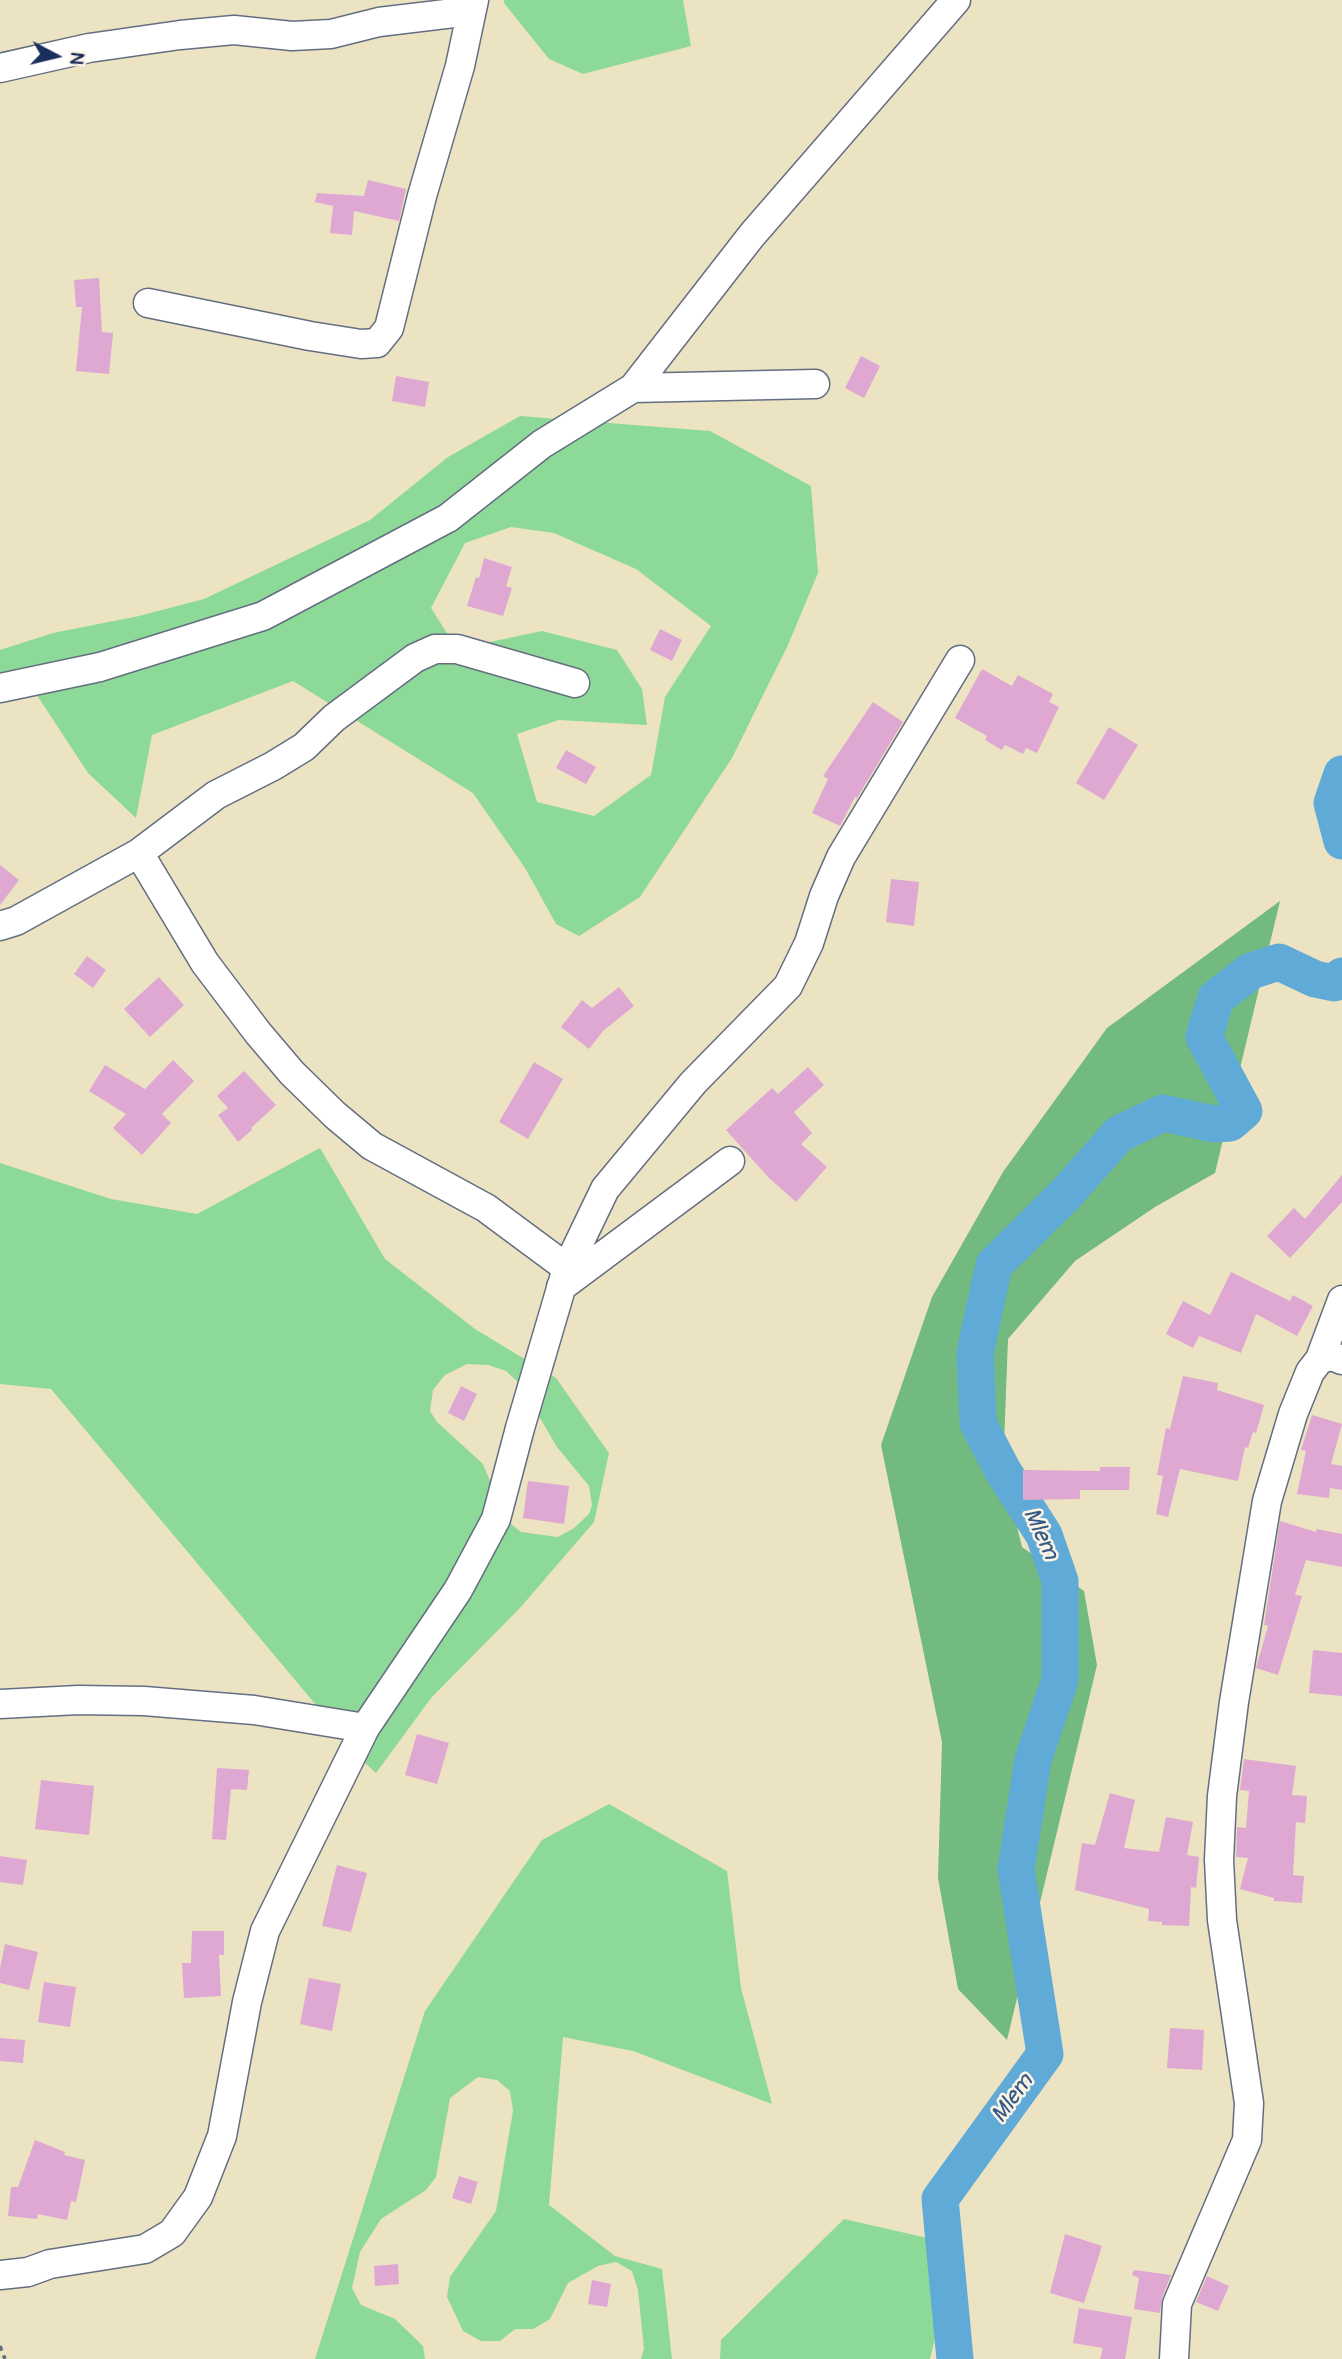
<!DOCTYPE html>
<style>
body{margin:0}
#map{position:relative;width:1342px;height:2359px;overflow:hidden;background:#ece3c2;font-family:Pangolin,sans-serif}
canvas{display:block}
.north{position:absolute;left:21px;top:21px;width:70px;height:70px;-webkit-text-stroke:5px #fcf5e5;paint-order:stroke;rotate:97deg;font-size:19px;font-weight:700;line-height:28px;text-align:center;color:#1b2f5e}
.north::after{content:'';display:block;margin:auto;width:24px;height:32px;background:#1b2f5e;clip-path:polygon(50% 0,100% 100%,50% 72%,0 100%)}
</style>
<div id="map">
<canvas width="1342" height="2359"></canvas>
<div class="north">N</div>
</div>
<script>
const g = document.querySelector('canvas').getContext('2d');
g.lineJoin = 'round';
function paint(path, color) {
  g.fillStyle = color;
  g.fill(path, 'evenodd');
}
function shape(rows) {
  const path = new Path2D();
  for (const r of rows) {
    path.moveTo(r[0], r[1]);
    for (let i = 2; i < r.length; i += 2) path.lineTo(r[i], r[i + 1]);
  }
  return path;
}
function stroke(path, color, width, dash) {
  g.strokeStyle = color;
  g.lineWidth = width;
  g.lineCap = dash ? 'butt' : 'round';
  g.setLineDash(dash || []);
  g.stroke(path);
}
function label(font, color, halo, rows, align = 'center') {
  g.font = font + ' Pangolin,sans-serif';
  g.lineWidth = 5;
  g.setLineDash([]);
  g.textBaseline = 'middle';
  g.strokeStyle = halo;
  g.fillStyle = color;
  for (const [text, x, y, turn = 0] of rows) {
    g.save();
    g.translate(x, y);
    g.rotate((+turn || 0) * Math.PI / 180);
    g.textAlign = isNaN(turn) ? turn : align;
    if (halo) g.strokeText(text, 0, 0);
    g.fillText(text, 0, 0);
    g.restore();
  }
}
const green = shape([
 [504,0,683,0,691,46,583,74,549,59,504,3],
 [520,416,710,431,811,486,818,573,788,645,732,758,640,897,579,936,556,924,525,868,473,793,293,681,152,735,136,818,88,773,29,683,0,699,0,650,53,633,139,616,204,599,370,520,448,457],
 [511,527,554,533,636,569,711,626,665,697,651,775,594,816,537,802,517,734,559,720,647,725,642,689,617,650,542,631,457,649,431,608,465,543],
 [320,1148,385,1259,475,1329,556,1378,609,1453,594,1522,520,1608,431,1698,376,1773,363,1761,51,1389,0,1384,0,1163,111,1199,197,1214],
 [467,1364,488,1365,506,1371,520,1384,557,1447,589,1486,592,1505,589,1514,574,1528,558,1537,521,1532,506,1520,483,1464,437,1422,430,1411,433,1390,445,1375],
 [609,1804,727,1871,741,1988,772,2104,633,2051,563,2037,549,2205,615,2256,662,2269,672,2359,641,2359,644,2349,638,2290,632,2271,616,2262,598,2266,568,2283,550,2319,533,2329,515,2329,500,2341,481,2341,463,2331,447,2297,450,2277,496,2211,513,2111,510,2091,497,2080,478,2077,450,2098,436,2177,426,2190,381,2219,360,2252,352,2288,361,2305,395,2319,423,2346,425,2359,315,2359,425,2011,542,1840],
 [844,2219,958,2245,930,2359,720,2359,721,2340]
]);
const forest = shape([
 [1280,901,1215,1173,1155,1207,1075,1261,1008,1339,1003,1471,1022,1547,1084,1591,1097,1665,1007,2040,958,1989,938,1878,942,1742,881,1445,932,1297,1003,1172,1107,1028]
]);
const river = shape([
 [1342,774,1332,803,1342,841],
 [955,2359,940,2199,1045,2054,1016,1869,1033,1760,1060,1680,1060,1581,1044,1535,1003,1471,978,1423,975,1353,994,1265,1064,1196,1119,1134,1163,1113,1214,1124,1230,1123,1244,1111,1204,1037,1216,998,1251,971,1279,962,1315,979,1334,983,1342,976]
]);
const building = shape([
 [368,180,406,189,399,221,354,211,352,235,330,233,333,206,315,202,317,193,364,196],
 [99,278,102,332,113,333,109,374,76,371,82,307,76,307,74,280],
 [861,356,880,366,864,398,845,388],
 [396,376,429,382,425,407,392,401],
 [484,558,512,567,506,586,512,588,503,616,467,606,476,577,479,578],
 [660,629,682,640,672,661,650,650],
 [982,669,1012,686,1018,675,1053,694,1049,702,1059,707,1037,753,1026,748,1023,754,1005,745,1002,750,985,740,987,736,955,718],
 [873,702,903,722,857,798,855,797,840,826,812,813,828,779,823,776],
 [1109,727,1138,745,1104,800,1076,783],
 [566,750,596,767,586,784,556,768],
 [0,865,19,880,0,905],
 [891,879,919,882,914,926,886,922],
 [87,956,106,970,93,988,74,974],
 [159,977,184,1005,150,1037,124,1009],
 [619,987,634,1006,603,1031,589,1049,561,1027,582,1000,592,1008],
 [173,1060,194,1081,162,1114,171,1123,142,1155,113,1128,126,1114,89,1091,105,1065,145,1089],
 [534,1062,563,1079,528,1139,499,1122],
 [808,1067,824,1085,794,1112,812,1133,801,1144,827,1167,796,1202,768,1177,726,1130,772,1088,778,1094],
 [244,1071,276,1105,251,1128,252,1130,238,1142,218,1115,228,1108,217,1096],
 [1342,1175,1342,1202,1290,1258,1267,1236,1294,1208,1305,1219],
 [1231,1272,1290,1301,1293,1295,1313,1306,1297,1336,1256,1314,1241,1353,1199,1336,1193,1348,1166,1334,1183,1301,1210,1315],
 [1183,1376,1218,1383,1217,1390,1264,1405,1256,1433,1253,1432,1248,1448,1245,1447,1238,1481,1180,1469,1168,1517,1156,1514,1163,1476,1157,1475,1166,1428,1170,1429],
 [461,1386,477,1394,464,1421,448,1413],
 [1312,1415,1342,1424,1331,1464,1342,1466,1342,1490,1330,1488,1329,1498,1297,1494,1306,1451,1301,1450],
 [1100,1467,1130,1467,1129,1490,1080,1490,1080,1499,1023,1500,1023,1470,1100,1471],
 [528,1481,569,1486,564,1524,523,1518],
 [1280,1521,1316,1532,1317,1529,1342,1534,1342,1567,1306,1560,1295,1595,1302,1596,1278,1675,1256,1668,1268,1626,1264,1625],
 [1313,1650,1342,1653,1342,1696,1309,1693],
 [417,1734,449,1743,437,1784,405,1775],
 [1244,1759,1296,1766,1292,1795,1307,1796,1305,1823,1296,1822,1293,1875,1304,1876,1302,1903,1274,1901,1274,1898,1240,1889,1248,1858,1236,1857,1237,1827,1246,1828,1249,1791,1240,1790],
 [217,1768,249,1770,247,1790,231,1789,226,1840,212,1839],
 [41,1780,94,1786,89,1835,35,1829],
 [1110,1793,1135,1800,1124,1848,1159,1852,1166,1817,1193,1822,1187,1855,1199,1857,1196,1888,1191,1887,1189,1926,1162,1925,1162,1922,1148,1921,1149,1909,1075,1890,1082,1843,1095,1845],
 [0,1856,27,1860,23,1885,0,1882],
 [337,1865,367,1873,351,1932,322,1926],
 [192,1931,224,1931,224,1955,219,1955,221,1996,184,1998,182,1963,191,1963],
 [5,1944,38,1952,29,1990,0,1983,0,1968],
 [309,1978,341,1984,332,2031,300,2024],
 [44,1982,76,1987,70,2027,38,2022],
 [1170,2028,1204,2030,1202,2070,1167,2068],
 [0,2038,25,2040,23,2063,0,2061],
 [35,2140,65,2152,64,2155,85,2160,76,2202,71,2201,67,2220,38,2214,37,2219,8,2216,11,2187,18,2187],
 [459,2176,478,2182,471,2204,452,2198],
 [1065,2234,1102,2246,1084,2303,1050,2293],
 [398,2264,399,2284,375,2286,374,2266],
 [1134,2270,1171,2275,1162,2298,1160,2313,1134,2309,1139,2278,1132,2275],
 [1207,2276,1229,2286,1218,2311,1196,2302],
 [592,2280,611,2284,607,2307,588,2304],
 [1079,2308,1132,2317,1125,2359,1100,2359,1103,2348,1073,2343]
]);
const path = shape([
 [0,2346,5,2359]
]);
const minor = shape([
 [0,68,89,48,180,35,234,30,292,36,331,34,379,22,470,11],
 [148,303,310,336,361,344,377,343,389,328,422,196,460,66,474,0],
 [633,388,815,384],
 [0,688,100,667,263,616,448,518,542,444,633,388,752,235,956,0],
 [139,853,205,963,258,1033,292,1073,335,1115,372,1146,486,1208,567,1268],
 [0,926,16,921,139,853,216,795,273,766,304,747,334,718,415,658,435,649,457,649,575,683],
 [561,1287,730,1161],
 [1320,1359,1342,1300],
 [0,1704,78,1700,144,1701,254,1710,365,1728],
 [0,2275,28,2272,50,2264,145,2249,172,2233,198,2197,222,2136,247,2002,265,1931,365,1728,458,1590,496,1519,520,1428,567,1268,605,1189,693,1083,788,986,809,943,824,896,841,857,960,660],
 [1174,2359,1177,2304,1247,2140,1249,2103,1222,1920,1219,1860,1222,1796,1234,1702,1267,1501,1293,1414,1310,1372,1320,1359,1332,1356,1342,1360]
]);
const waterNames = [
 ["Mlem",1040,1534,65],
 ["Mlem",1013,2099,-54]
];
paint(green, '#8dda98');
paint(forest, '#72ba80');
stroke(river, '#5faad7', 37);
paint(building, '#dea8d2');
stroke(minor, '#646e81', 31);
stroke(path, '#646e81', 3.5, [5, 5]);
stroke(minor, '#fff', 28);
label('italic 23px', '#335a88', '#fcf5e5', waterNames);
</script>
